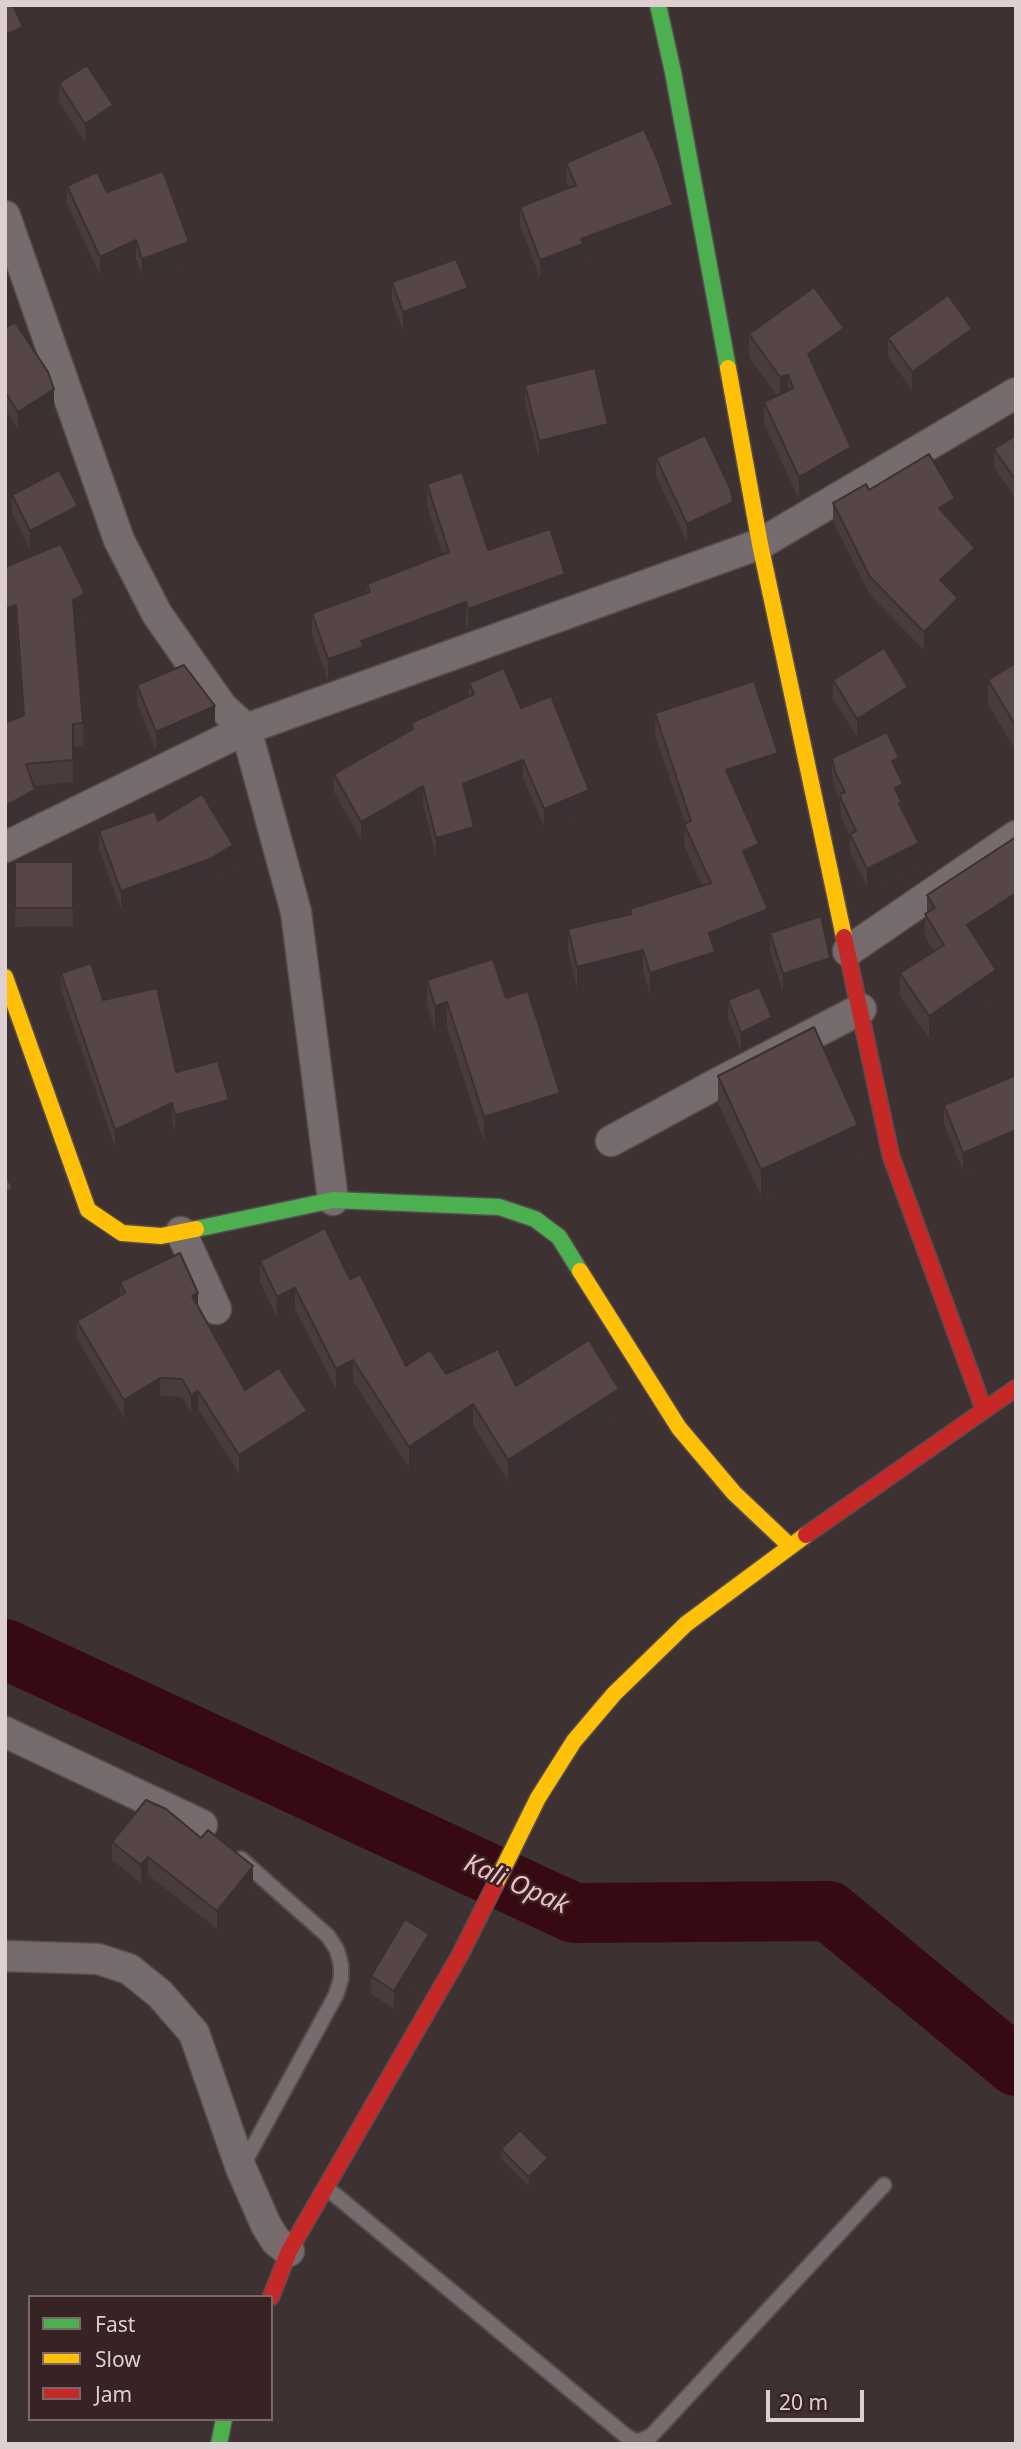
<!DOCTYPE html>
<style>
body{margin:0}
#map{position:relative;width:1021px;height:2449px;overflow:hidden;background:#3d3132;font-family:"Noto Sans",sans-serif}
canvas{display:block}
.frame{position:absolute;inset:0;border:7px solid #decfd0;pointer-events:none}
.legend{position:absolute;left:28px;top:2295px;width:245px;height:126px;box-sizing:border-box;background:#372224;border:2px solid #7a6769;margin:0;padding:9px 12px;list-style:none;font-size:21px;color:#decfd0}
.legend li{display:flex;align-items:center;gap:14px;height:35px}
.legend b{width:35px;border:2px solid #7a6769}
.scale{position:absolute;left:766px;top:2390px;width:98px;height:32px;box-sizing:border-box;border:4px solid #decfd0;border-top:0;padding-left:9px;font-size:21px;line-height:24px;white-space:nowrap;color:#decfd0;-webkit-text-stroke:5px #372224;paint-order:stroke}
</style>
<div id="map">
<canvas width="1021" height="2449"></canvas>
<div class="frame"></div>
<ul class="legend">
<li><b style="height:9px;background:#4caf50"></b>Fast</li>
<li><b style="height:9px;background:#ffc107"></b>Slow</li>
<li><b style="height:9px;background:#c62828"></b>Jam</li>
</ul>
<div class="scale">20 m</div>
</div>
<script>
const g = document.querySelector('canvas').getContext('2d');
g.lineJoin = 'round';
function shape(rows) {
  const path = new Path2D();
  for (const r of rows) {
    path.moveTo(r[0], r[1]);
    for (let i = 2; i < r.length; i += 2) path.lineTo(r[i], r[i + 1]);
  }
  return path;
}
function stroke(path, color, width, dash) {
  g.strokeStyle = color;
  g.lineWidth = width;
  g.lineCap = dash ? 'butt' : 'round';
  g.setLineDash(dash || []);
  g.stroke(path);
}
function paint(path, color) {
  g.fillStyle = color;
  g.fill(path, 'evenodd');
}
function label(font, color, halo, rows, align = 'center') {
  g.font = font + ' "Noto Sans",sans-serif';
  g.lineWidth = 5;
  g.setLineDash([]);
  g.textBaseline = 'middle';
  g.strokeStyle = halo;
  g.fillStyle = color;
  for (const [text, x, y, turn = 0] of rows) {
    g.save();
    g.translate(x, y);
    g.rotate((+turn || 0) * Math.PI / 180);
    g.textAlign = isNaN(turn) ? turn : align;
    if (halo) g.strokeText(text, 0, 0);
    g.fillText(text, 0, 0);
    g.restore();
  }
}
const river = shape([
 [5,1649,574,1913,829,1911,1016,2066]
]);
const lane = shape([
 [241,1859,328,1936,337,1950,341,1965,341,1979,336,1995,242,2167],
 [328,2189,626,2436,637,2442,651,2436,884,2185]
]);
const street = shape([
 [5,216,119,540,157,614,222,707,246,729,296,912,333,1200],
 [5,847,246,729,760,544,1016,393],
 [848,951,1016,836],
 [611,1141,720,1082,861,1009],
 [181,1232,216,1309],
 [5,1732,202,1825],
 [5,1956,98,1959,129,1969,160,1994,194,2033,241,2168,266,2225,276,2241,289,2251]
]);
const fast = shape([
 [658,5,673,72,728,368],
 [196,1229,333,1200,499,1207,535,1219,559,1237,580,1271],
 [219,2444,224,2419]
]);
const slow = shape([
 [728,368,760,544,844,937],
 [5,977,88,1210,122,1233,161,1236,196,1229],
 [580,1271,679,1428,734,1493,790,1546],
 [495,1885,538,1798,574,1741,614,1694,686,1624,806,1535]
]);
const jam = shape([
 [844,937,891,1156,984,1410],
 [806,1535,1016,1388],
 [271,2297,289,2251,460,1955,495,1885]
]);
const wall = shape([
 [59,83,113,124,85,142,59,102],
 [566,163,673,223,583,257,583,262,540,278,520,226,520,207,570,188,566,181],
 [67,186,107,192,189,260,142,277,136,259,100,275,67,204],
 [392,282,468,307,403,331,392,301],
 [5,328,54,407,18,430,5,410],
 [749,334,844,351,816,371,851,470,799,499,764,424,764,402,777,396,749,357],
 [888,338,972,347,912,390,888,357],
 [525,385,608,442,539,459,525,403],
 [1016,435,1016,499,994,468,994,449],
 [656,458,733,520,687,542,656,476],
 [427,484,488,550,565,596,468,631,466,623,363,662,363,668,328,681,312,634,312,613,367,593,367,584,443,555,427,506],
 [869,490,955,517,950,520,975,566,949,589,958,617,924,650,870,595,833,521,833,503],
 [12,495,78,524,30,549,12,513],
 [5,567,85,616,75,621,83,723,83,745,73,747,73,782,33,786,35,813,5,829,5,723,23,716,16,627,5,632],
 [1016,663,1016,751,988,704,988,680],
 [833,680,908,706,857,737,833,699],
 [469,683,521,708,589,808,544,827,523,778,467,800,474,845,436,856,423,804,361,840,334,792,334,774,411,730,411,723,469,696],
 [137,685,215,725,156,750,137,704],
 [655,713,778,775,734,789,759,865,751,869,768,930,715,952,715,974,650,995,643,972,577,989,568,950,568,929,630,914,630,909,702,886,684,845,685,823,655,735],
 [832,758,899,776,903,802,902,803,902,810,919,861,867,887,850,852,850,837,841,817,840,800,835,790,832,776],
 [158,821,233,864,210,877,121,909,99,849,99,831],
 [1016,837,1016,916,977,941,996,993,929,1038,900,996,900,973,934,951,925,937,925,914,927,913,927,895],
 [15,862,73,862,73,926,15,927],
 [770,933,830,976,783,992,770,952],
 [61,973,103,1000,176,1072,229,1117,175,1132,172,1120,115,1147,61,990],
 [427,980,506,998,560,1118,484,1142,447,1027,435,1031,427,1005],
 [728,1000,772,1035,741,1051,728,1018],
 [1016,1075,1016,1148,963,1171,944,1124,944,1105],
 [718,1076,858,1152,761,1196,718,1103],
 [260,1261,350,1279,406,1366,516,1386,619,1410,508,1481,473,1425,409,1468,353,1381,336,1390,295,1309,277,1318,260,1282],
 [120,1282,198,1305,245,1390,307,1429,239,1473,198,1409,191,1413,182,1397,160,1396,124,1418,77,1339,77,1321,120,1296],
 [112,1842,253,1884,217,1929,148,1875,141,1883,112,1860],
 [429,1952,394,2009,371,1994,371,1976],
 [501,2149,548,2167,529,2187,501,2159]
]);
const shadedWall = shape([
 [23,27,23,45,5,54,5,35],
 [113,105,113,124,85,142,85,124],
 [673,205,673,223,583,257,583,262,540,278,540,260,581,239],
 [136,240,136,259,100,275,100,257],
 [189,242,189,260,142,277,142,259],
 [468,288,468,307,403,331,403,312],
 [844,328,844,351,808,377,808,354],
 [972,329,972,347,912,390,912,372],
 [788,375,788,397,780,399,780,377],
 [54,389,54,407,18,430,18,412],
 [608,424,608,442,539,459,539,441],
 [851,447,851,470,799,499,799,477],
 [955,498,955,517,939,526,939,508],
 [733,502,733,520,687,542,687,524],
 [78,506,78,524,30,549,30,531],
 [975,548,975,566,940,598,940,580],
 [565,574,565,596,468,631,468,609],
 [85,594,85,616,73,622,73,600],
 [958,598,958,617,924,650,924,632],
 [466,602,466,623,363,662,363,668,328,681,328,659,361,641],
 [16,605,16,627,5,632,5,609],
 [908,687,908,706,857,737,857,719],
 [215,706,215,725,156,750,156,732],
 [778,753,778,775,726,792,726,770],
 [899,758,899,776,892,761],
 [523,760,523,778,463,802,463,784],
 [903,784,903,802,895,806,895,788],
 [423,786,423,804,361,840,361,822],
 [35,790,35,813,5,829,5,806],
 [589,790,589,808,544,827,544,809],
 [474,827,474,845,436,856,436,838],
 [919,843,919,861,867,887,867,869],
 [759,844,759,865,743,873,743,851],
 [233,845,233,864,210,877,121,909,121,891],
 [1016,893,1016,916,967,948,967,925],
 [768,909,768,930,715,952,715,974,650,995,650,973,709,933],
 [643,950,643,972,577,989,577,967],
 [830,958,830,976,783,992,783,974],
 [996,970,996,993,929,1038,929,1016],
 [447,1002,447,1027,435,1031,435,1006],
 [772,1017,772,1035,741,1051,741,1033],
 [560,1093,560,1118,484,1142,484,1117],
 [229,1100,229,1117,175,1132,175,1115],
 [172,1103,172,1120,115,1147,115,1130],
 [858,1125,858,1152,761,1196,761,1170],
 [1016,1130,1016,1148,963,1171,963,1153],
 [13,1188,13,1207,5,1211,5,1193],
 [295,1288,295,1309,277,1318,277,1297],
 [198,1293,198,1311,192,1296],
 [353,1360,353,1381,336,1390,336,1369],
 [160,1378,160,1396,124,1418,124,1400],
 [619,1389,619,1410,508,1481,508,1460],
 [198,1391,198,1409,191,1413,191,1395],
 [473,1404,473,1425,409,1468,409,1447],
 [307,1411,307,1429,239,1473,239,1455],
 [148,1857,148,1875,141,1883,141,1865],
 [253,1866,253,1884,217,1929,217,1911],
 [429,1934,429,1952,394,2009,394,1991],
 [548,2158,548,2167,529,2187,529,2177]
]);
const building = shape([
 [5,5,13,5,23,27,5,35,5,5],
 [87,65,113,105,85,124,59,83,87,65],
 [644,129,658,161,673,205,581,239,583,244,540,260,520,207,576,185,566,163,644,129],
 [163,171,189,242,142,259,136,240,100,257,67,186,97,172,107,192,163,171],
 [456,259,468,288,403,312,392,282,456,259],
 [814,287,844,328,808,354,851,447,799,477,764,402,793,388,788,375,780,377,749,334,814,287],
 [948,295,972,329,912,372,888,338,948,295],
 [15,322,48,372,54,389,18,412,5,392,5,328,15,322],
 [595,368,608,424,539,441,525,385,595,368],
 [705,435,731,490,733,502,687,524,656,458,705,435],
 [1016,435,1016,481,994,449,1016,435],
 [929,454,955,498,939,508,975,548,940,580,958,598,924,632,870,577,833,503,866,484,869,490,929,454],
 [59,470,78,506,30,531,12,495,59,470],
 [462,472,488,550,550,529,565,574,468,609,466,602,361,641,363,647,328,659,312,613,370,592,367,584,449,552,427,484,462,472],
 [61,544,85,594,73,600,83,723,73,724,73,760,26,764,35,790,5,806,5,723,24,715,16,605,5,609,5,567,61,544],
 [884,648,908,687,857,719,833,680,884,648],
 [1016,663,1016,726,988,680,1016,663],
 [184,665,215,706,156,732,137,685,184,665],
 [504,668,521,708,551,696,589,790,544,809,523,760,463,784,474,827,436,838,423,786,361,822,334,774,413,729,411,723,474,694,469,683,504,668],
 [754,681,778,753,726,770,759,844,743,851,768,909,709,933,715,952,650,973,643,950,577,967,568,929,631,914,630,909,711,883,684,824,691,821,655,713,754,681],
 [887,732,899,758,892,761,903,784,895,788,902,803,899,804,919,843,867,869,850,834,856,831,841,799,840,794,845,792,835,772,832,758,887,732],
 [202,794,233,845,210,859,121,891,99,831,155,811,158,821,202,794],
 [1016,837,1016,893,967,925,996,970,929,1016,900,973,944,945,925,914,935,908,927,895,1016,837],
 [15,862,73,862,73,908,15,908,15,862],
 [821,916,830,958,783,974,770,933,821,916],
 [493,959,506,998,528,991,560,1093,484,1117,447,1002,435,1006,427,980,493,959],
 [91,963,103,1000,157,988,176,1072,218,1061,229,1100,175,1115,172,1103,115,1130,61,973,91,963],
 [759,987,772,1017,741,1033,728,1000,759,987],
 [814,1027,858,1125,761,1170,718,1076,814,1027],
 [1016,1075,1016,1130,963,1153,944,1105,1016,1075],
 [5,1175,13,1188,5,1193,5,1175],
 [325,1228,350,1279,360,1274,406,1366,430,1350,446,1374,498,1349,516,1386,589,1340,619,1389,508,1460,473,1404,409,1447,353,1360,336,1369,295,1288,277,1297,260,1261,325,1228],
 [180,1253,198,1293,192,1296,245,1390,279,1368,307,1411,239,1455,198,1391,191,1395,182,1379,160,1378,124,1400,77,1321,125,1293,120,1282,180,1253],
 [146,1800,166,1809,201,1838,208,1830,253,1866,217,1911,148,1857,141,1865,112,1842,146,1800],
 [405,1919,429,1934,394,1991,371,1976,405,1919],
 [520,2130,548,2158,529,2177,501,2149,520,2130]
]);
const waterNames = [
 ["Kali Opak",516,1885,24]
];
stroke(river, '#370913', 60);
stroke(lane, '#584d4e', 18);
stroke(street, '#584d4e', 33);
stroke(fast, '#584d4e', 19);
stroke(slow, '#584d4e', 19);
stroke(jam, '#584d4e', 19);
stroke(lane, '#766c6d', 14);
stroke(street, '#766c6d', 30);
stroke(fast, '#4caf50', 16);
stroke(slow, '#ffc107', 16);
stroke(jam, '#c62828', 16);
paint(wall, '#4a3c3d');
paint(shadedWall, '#3c3132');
paint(building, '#564647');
stroke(building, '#3c3132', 2);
label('italic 26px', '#f4bcc0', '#372224', waterNames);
</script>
